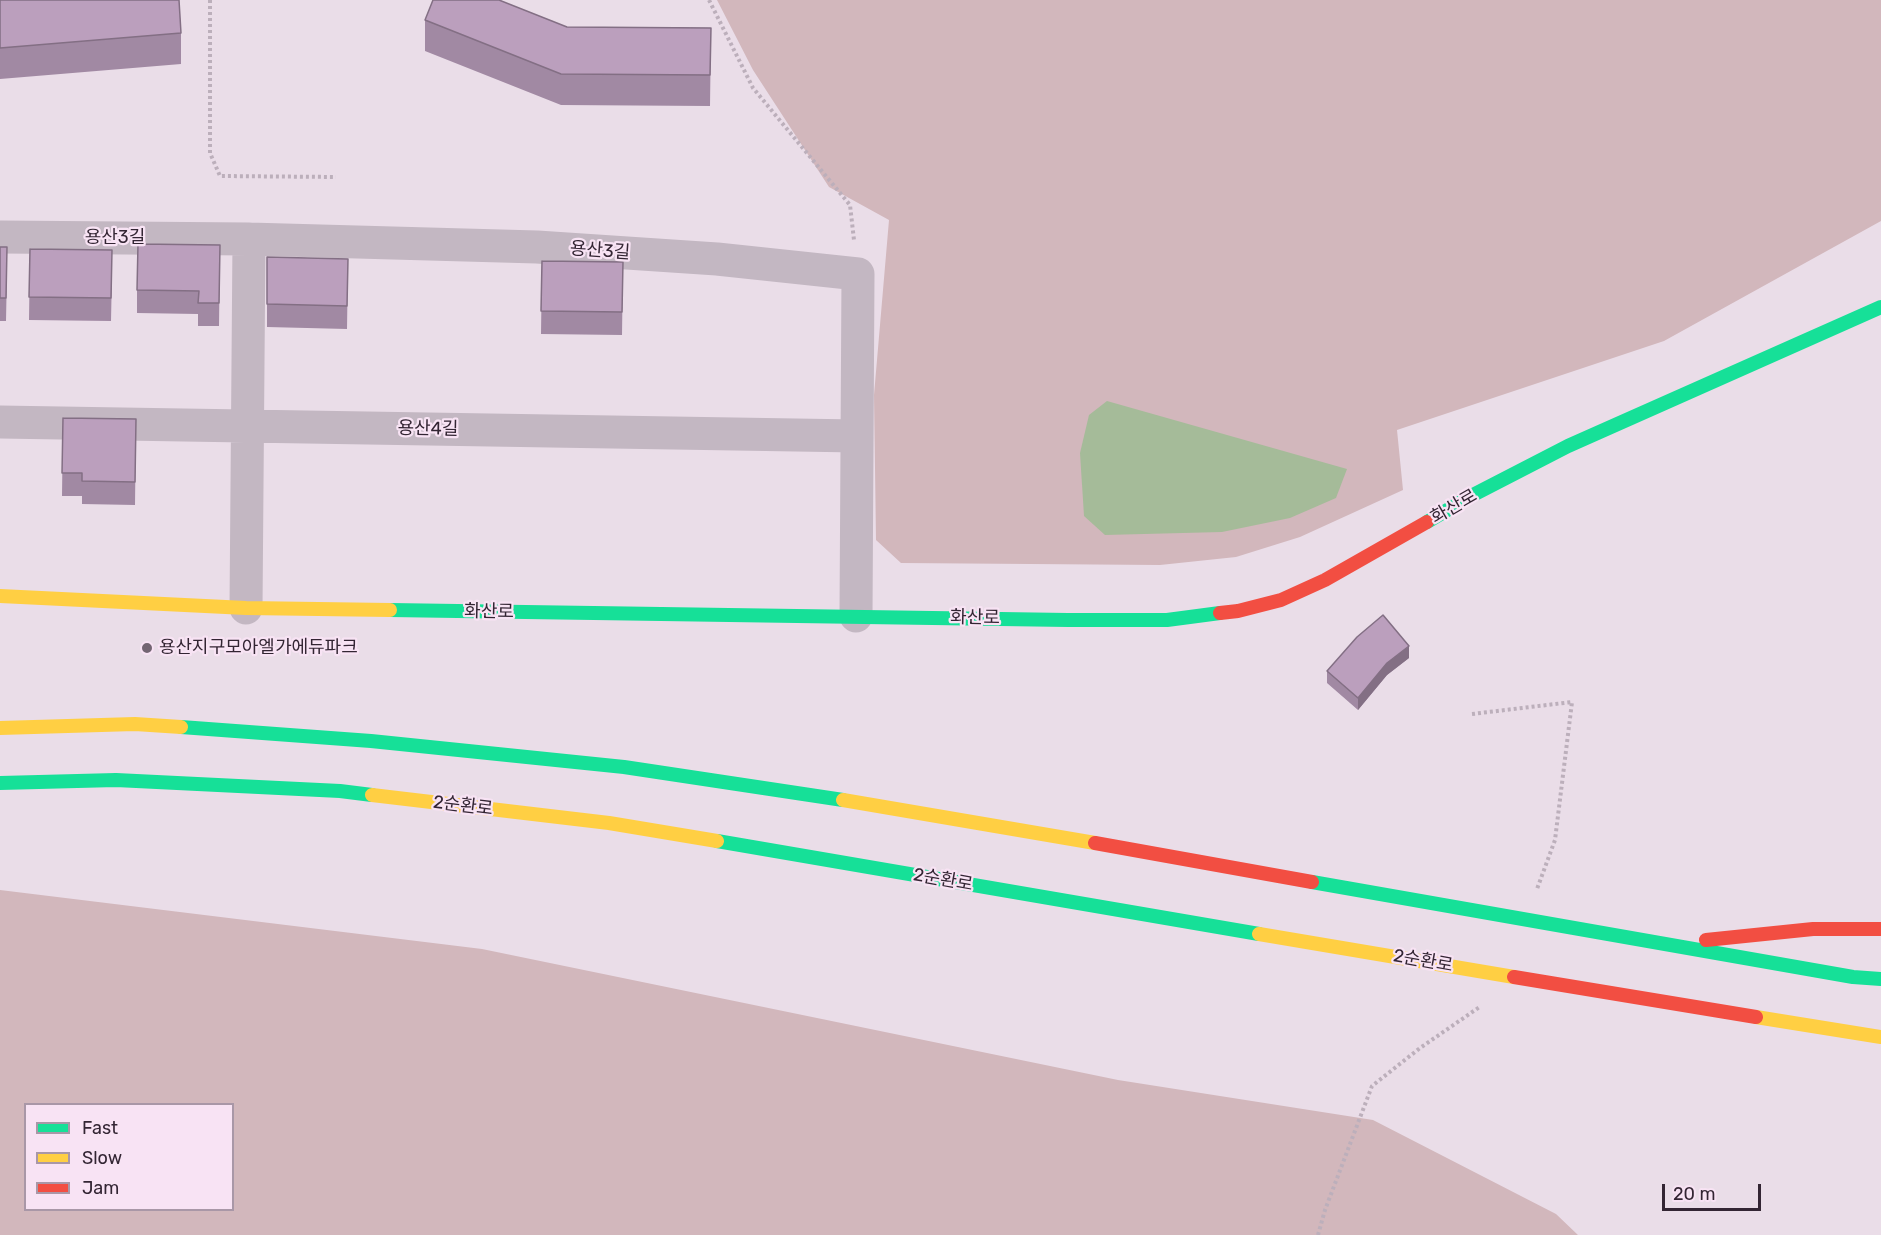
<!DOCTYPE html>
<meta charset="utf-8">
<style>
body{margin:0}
#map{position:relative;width:1881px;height:1235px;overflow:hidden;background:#eadde8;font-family:Rubik,sans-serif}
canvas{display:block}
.legend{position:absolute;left:24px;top:1103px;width:210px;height:108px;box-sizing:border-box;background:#f8e3f4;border:2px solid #a997a7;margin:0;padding:8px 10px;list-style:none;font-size:18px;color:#332533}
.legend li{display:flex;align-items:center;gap:12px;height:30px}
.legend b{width:30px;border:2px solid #a997a7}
.scale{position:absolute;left:1662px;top:1184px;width:99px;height:27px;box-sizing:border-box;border:3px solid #332533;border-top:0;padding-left:8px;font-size:18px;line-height:21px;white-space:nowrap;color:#332533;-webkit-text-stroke:4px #f8e3f4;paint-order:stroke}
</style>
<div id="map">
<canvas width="1881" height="1235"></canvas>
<ul class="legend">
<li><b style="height:8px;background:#16e098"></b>Fast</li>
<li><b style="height:8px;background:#ffcf43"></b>Slow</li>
<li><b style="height:8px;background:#f24e42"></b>Jam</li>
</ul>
<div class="scale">20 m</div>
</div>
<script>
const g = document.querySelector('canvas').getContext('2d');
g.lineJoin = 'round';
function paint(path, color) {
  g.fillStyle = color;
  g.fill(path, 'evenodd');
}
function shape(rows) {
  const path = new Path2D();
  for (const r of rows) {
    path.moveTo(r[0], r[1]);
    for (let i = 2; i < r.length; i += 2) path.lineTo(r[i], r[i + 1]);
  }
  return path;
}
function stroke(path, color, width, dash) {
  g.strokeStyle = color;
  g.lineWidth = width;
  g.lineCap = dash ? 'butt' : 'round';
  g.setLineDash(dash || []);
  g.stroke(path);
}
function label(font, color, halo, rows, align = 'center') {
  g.font = font + ' Rubik,"Noto Sans KR",sans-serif';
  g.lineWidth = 4.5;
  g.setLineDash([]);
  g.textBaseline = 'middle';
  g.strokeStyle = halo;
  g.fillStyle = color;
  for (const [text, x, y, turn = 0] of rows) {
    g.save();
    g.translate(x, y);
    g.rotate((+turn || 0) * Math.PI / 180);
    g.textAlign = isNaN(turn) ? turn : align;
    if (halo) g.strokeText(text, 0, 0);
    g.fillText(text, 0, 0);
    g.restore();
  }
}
const green = shape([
 [717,0,1881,0,1881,221,1664,341,1397,430,1403,490,1300,537,1236,557,1160,565,901,563,876,540,874,395,889,220,829,187,753,70],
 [0,890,482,949,1118,1080,1373,1120,1556,1214,1578,1235,0,1235],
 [26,1104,232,1104,232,1210,26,1210]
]);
const water = shape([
 [1107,401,1347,469,1336,498,1290,518,1222,532,1105,535,1084,516,1080,453,1089,415]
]);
const path = shape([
 [210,0,210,153,220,176,336,177],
 [709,0,753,88,850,205,854,240],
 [1472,714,1572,702,1555,840,1537,889],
 [1318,1235,1325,1210,1372,1086,1420,1048,1481,1006]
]);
const street = shape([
 [0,237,249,239,537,247,717,259,858,274,856,616],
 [0,422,857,436],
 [246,608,249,239]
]);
const fast = shape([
 [1427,522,1471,496,1568,446,1881,307],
 [390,610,1068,620,1167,620,1220,613],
 [181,727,371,741,624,767,843,800],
 [0,783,116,780,340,791,372,795],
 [717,841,1259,934],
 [1312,882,1853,977,1881,979]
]);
const slow = shape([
 [0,596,246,608,390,610],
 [0,728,135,724,181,727],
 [372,795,609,823,717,841],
 [843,800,1095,843],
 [1259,934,1514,977],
 [1756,1017,1881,1037]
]);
const jam = shape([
 [1220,613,1238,611,1281,600,1325,580,1427,522],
 [1095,843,1312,882],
 [1706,940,1813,929,1881,929],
 [1514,977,1756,1017]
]);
const wall = shape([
 [0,0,181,33,181,64,0,79],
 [425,20,567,27,711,28,710,106,561,105,425,51],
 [220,245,219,326,198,326,198,314,137,313,137,290],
 [0,247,7,270,6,321,0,321],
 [30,249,112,273,111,321,29,320],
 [267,257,348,259,347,329,267,327],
 [542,261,623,262,622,335,541,334],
 [63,418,136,419,135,505,82,504,82,496,62,496],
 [1409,658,1387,675,1358,710,1327,683,1327,671]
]);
const shadedWall = shape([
 [1409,646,1409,658,1387,675,1358,710,1358,698,1387,663]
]);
const building = shape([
 [0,0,179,0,181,33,0,48,0,0],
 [433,0,499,0,567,27,711,28,710,75,561,74,425,20,433,0],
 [138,244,220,245,219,303,198,303,199,291,137,290,138,244],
 [0,247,7,247,6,298,0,298,0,247],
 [30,249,112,250,111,298,29,297,30,249],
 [267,257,348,259,347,306,267,304,267,257],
 [542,261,623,262,622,312,541,311,542,261],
 [63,418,136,419,135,482,82,481,82,473,62,473,63,418],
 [1383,615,1409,646,1387,663,1358,698,1327,671,1357,637,1383,615]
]);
const markers = [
 [147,648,6,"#736572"]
];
const streetNames = [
 ["용산3길",115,238],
 ["용산3길",600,251,4],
 ["용산4길",428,429,1],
 ["화산로",1454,507,-30],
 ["화산로",489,612,1],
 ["화산로",975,618,1],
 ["2순환로",463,806,7],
 ["2순환로",943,880,10],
 ["2순환로",1423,961,10]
];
const poiNames = [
 ["용산지구모아엘가에듀파크",159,648]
];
paint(green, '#d2b7bc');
paint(water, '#a5bb99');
stroke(path, '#bcafbb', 4, [3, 3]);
stroke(street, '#c3b7c2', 33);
stroke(fast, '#16e098', 14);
stroke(slow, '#ffcf43', 14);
stroke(jam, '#f24e42', 14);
paint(wall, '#a189a3');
paint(shadedWall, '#836f84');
paint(building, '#bb9fbd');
stroke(building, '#836f84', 1.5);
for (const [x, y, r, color] of markers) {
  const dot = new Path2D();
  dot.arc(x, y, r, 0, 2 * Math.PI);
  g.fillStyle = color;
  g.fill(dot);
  stroke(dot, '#f8e3f4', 2);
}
label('18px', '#332533', '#f8e3f4', streetNames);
label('18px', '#332533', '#f8e3f4', poiNames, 'left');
</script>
